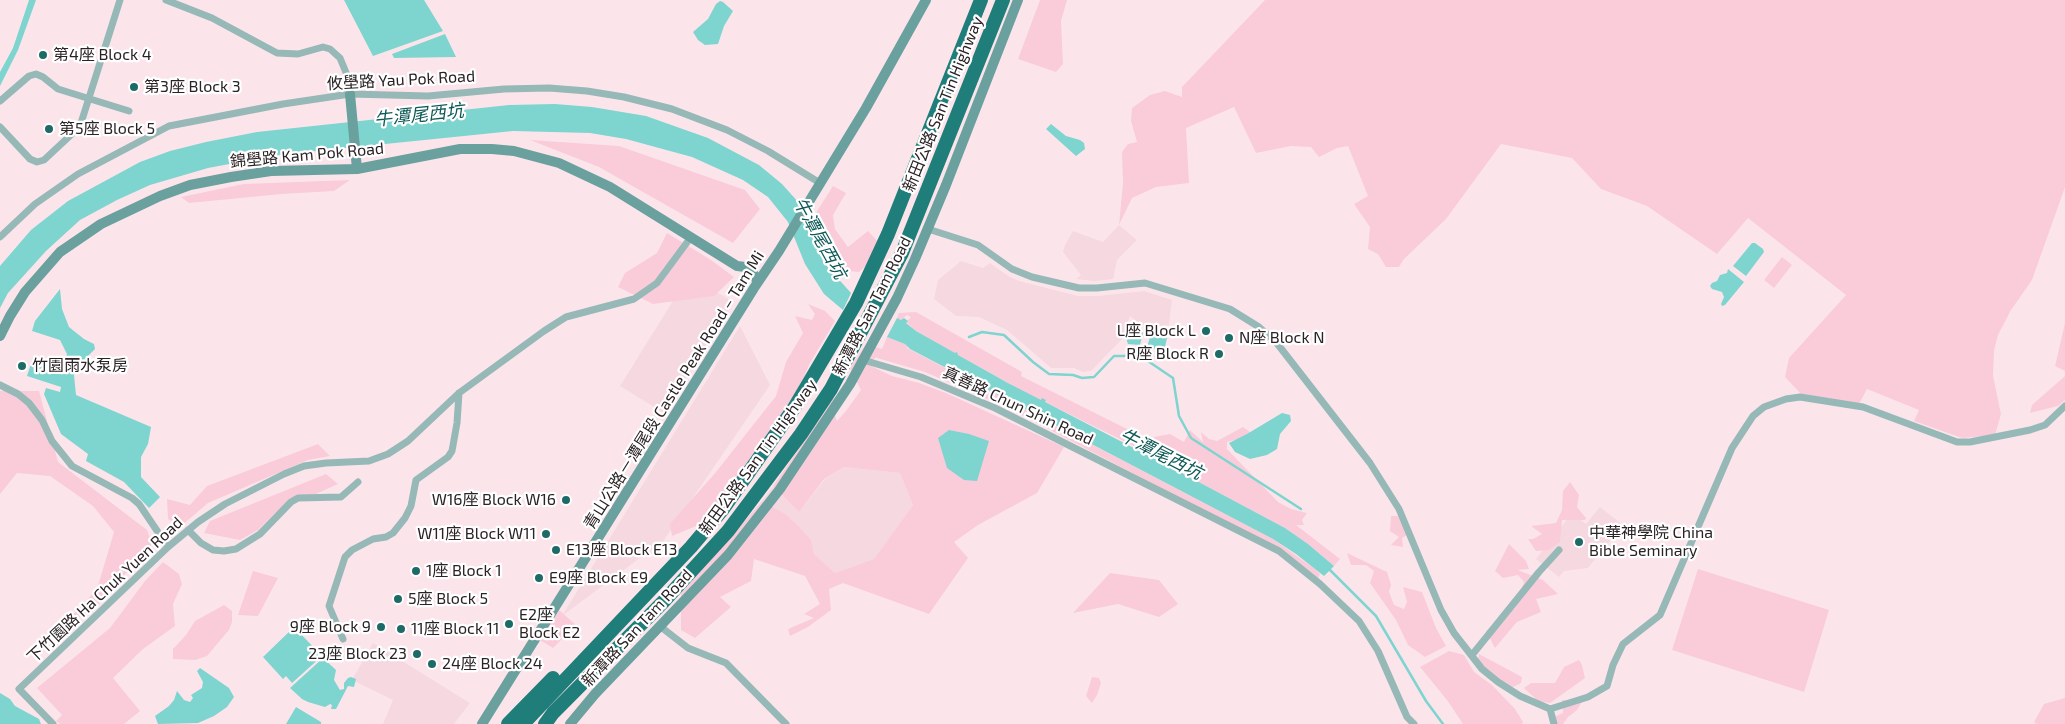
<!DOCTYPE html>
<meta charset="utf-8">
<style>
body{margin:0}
canvas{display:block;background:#fbe5eb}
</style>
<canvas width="2065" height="724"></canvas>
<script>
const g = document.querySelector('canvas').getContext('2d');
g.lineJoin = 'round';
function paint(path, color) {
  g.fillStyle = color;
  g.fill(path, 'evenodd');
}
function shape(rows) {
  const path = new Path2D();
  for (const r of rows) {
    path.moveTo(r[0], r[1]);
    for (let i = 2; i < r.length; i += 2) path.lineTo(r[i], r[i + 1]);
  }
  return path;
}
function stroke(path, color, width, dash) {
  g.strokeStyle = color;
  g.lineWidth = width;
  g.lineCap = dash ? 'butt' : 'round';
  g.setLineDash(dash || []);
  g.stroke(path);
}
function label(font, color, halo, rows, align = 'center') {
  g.font = font + ' "Exo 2","Noto Sans TC",sans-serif';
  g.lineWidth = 4.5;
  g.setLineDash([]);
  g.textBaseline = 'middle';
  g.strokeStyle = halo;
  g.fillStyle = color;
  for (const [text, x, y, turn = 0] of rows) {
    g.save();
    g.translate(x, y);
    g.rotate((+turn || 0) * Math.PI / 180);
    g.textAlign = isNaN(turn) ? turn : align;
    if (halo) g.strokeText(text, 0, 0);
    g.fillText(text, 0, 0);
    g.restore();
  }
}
const built = shape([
 [1119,225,1137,240,1117,260,1113,279,1094,281,1076,279,1081,275,1063,252,1065,245,1073,231,1103,242],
 [961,261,983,268,990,263,1008,276,1019,281,1078,296,1098,296,1144,291,1172,300,1169,325,1144,327,1130,316,1122,339,1091,371,1083,372,1074,368,1051,368,1007,330,979,317,956,316,934,299,938,280],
 [689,275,733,302,664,413,620,386],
 [740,326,770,385,664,540,562,616],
 [844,467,900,473,913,505,874,559,835,573,814,554,811,540,762,501,773,486,799,512,825,479],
 [1600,507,1623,525,1588,568,1564,571,1559,577,1536,559,1572,513,1586,524],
 [373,643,470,703,454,724,383,724,393,700,352,680]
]);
const green = shape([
 [1040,0,1067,0,1061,21,1063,64,1056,72,1018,59],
 [1265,0,2065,0,2065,187,2032,280,2011,310,1998,335,1994,351,1993,376,2001,414,1995,435,1962,438,1914,421,1919,410,1867,389,1859,404,1801,394,1785,377,1789,358,1846,295,1748,218,1717,254,1647,206,1601,189,1572,158,1501,144,1446,219,1404,259,1399,267,1386,267,1378,254,1368,249,1370,227,1354,204,1368,196,1348,146,1337,148,1319,157,1311,147,1291,146,1256,153,1234,107,1186,128,1189,183,1156,187,1132,198,1119,225,1123,183,1122,152,1128,144,1137,142,1131,121,1132,108,1150,95,1165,91,1182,97,1182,87],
 [530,140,619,146,745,190,760,209,733,243,599,167],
 [350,180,334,191,282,194,189,203,181,197,244,184],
 [833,186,846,193,833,215,835,229,848,247,868,231,880,244,874,258,859,272,836,270,835,255,825,247,812,219],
 [667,233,711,260,734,277,714,296,653,304,618,287,625,273,657,253],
 [1782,257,1792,265,1774,288,1764,280],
 [808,304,825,311,835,321,810,363,795,397,750,462,701,524,672,536,670,524,716,472,776,396,786,362,803,333,795,316,812,320,815,314],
 [916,312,1022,372,1021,376,1153,442,1154,437,1170,434,1184,442,1190,430,1203,442,1201,432,1209,439,1217,441,1243,427,1254,435,1227,442,1227,449,1278,502,1291,509,1307,513,1302,520,1304,525,1296,525,1340,559,1334,566,1308,544,1285,528,1163,463,1164,461,1045,402,1046,400,1041,401,956,354,916,331,906,322,911,317,907,315,901,320,897,318,899,313],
 [2065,323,2065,371,2055,366],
 [887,337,906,344,907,348,1273,539,1315,569,1320,574,1318,579,1274,547,1010,409,925,372,877,358,877,357,867,364,892,376,919,383,946,393,1064,447,1037,493,978,525,954,542,968,558,929,614,843,583,829,589,831,610,808,627,790,636,788,629,814,618,804,614,820,604,805,576,754,559,751,581,720,597,731,607,695,638,681,630,681,594,762,501,785,514,798,526,811,540,814,554,835,573,874,559,913,505,900,473,844,467,824,479,799,512,773,486,828,407,826,402,838,396,832,407,837,421,846,411,861,390,850,368,866,344,882,349],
 [2065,376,2065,400,2058,406,2030,413,2032,405],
 [0,391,39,391,58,462,147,530,152,544,89,615,69,619,97,589,114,532,93,506,50,476,17,473,0,494],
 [318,444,330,456,308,460,208,503,181,526,168,519,167,499,190,505,207,486],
 [326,474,338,484,276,512,258,530,240,540,204,533,210,521],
 [1570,482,1579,495,1577,507,1586,518,1585,520,1562,520,1560,542,1549,550,1536,551,1528,539,1533,539,1542,534,1531,526,1556,523,1562,510,1563,491],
 [1391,516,1398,516,1407,535,1402,538,1403,547,1391,545,1399,537,1390,531],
 [1509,544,1526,561,1529,569,1518,570,1543,580,1558,594,1536,599,1541,612,1517,622,1495,648,1486,631,1515,608,1524,582,1518,575,1503,578,1495,571],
 [1347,553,1387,572,1391,585,1389,592,1394,605,1404,609,1407,602,1403,587,1422,592,1436,628,1446,646,1425,657,1408,645,1396,620,1370,583,1374,571,1366,565,1351,565],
 [163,562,179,574,182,584,173,604,175,626,143,649,113,678,140,711,124,724,60,724,56,721,62,715,37,688,110,628,145,581],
 [1698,569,1829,610,1804,692,1672,650],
 [253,571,278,578,258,616,238,615],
 [1110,573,1159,580,1178,604,1159,617,1118,604,1073,613],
 [224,605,232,611,232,622,229,630,207,656,195,660,173,659,173,649,186,635,195,621],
 [559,610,576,625,553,648,540,640],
 [1449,651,1464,655,1474,672,1492,685,1515,709,1523,722,1522,724,1463,724,1447,700,1420,667],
 [1479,654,1522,677,1521,683,1513,687,1486,676,1478,660],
 [1579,660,1582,665,1585,678,1550,703,1538,701,1524,688,1531,683,1555,683,1564,667],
 [1092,677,1099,678,1101,683,1097,695,1092,703,1086,696],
 [2065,698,2065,724,2037,724,2034,722,2044,704],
 [1562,700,1583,700,1577,710,1568,717,1563,724,1550,724,1549,719,1563,713]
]);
const water = shape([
 [29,0,36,0,18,50,0,86,0,72,13,48],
 [344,0,424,0,443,31,373,56],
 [720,1,723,2,733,11,724,26,718,44,705,45,698,40,693,32,708,19,716,4],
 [445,34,456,57,394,58,392,54],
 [555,104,592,107,646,116,708,138,759,165,782,184,799,203,816,236,825,264,851,293,843,310,824,294,805,264,788,222,768,197,743,180,692,157,626,139,590,133,513,131,277,155,208,168,150,185,117,200,80,220,46,251,8,293,0,308,0,266,31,230,68,201,140,162,170,151,206,142,257,132,509,105],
 [1051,124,1066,136,1080,140,1084,143,1085,149,1076,156,1046,129],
 [1752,243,1755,243,1763,249,1764,252,1746,276,1733,266],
 [1728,269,1744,282,1725,305,1722,306,1721,304,1724,297,1722,292,1712,289,1710,286,1712,283,1717,281,1720,275,1727,273],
 [60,289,62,309,69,327,84,339,94,344,95,349,77,367,74,375,76,395,151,427,148,444,141,457,141,477,160,497,149,508,124,482,86,461,88,454,61,434,44,394,46,388,60,392,61,387,27,376,33,358,66,367,62,366,67,354,60,340,32,331,35,321],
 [897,318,901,320,904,318,908,321,906,323,916,331,955,353,957,352,958,355,1008,383,1041,400,1042,398,1046,400,1045,402,1155,459,1159,457,1164,460,1163,463,1285,528,1308,544,1334,566,1324,576,1296,554,1273,539,910,349,905,344,887,337],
 [1132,321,1143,333,1140,345,1128,344,1126,338],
 [1155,332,1168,334,1164,351,1147,347,1151,334],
 [1282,413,1290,415,1291,421,1280,434,1277,449,1267,455,1250,459,1235,452,1229,443,1247,434],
 [949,430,969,434,989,441,977,481,964,480,947,468,938,438],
 [292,629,297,630,322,656,292,683,286,676,283,679,263,657],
 [323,658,336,670,334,680,340,690,344,689,344,683,348,678,351,677,356,679,354,687,348,686,336,709,331,709,332,705,330,704,325,707,308,702,302,699,290,688],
 [200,668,229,688,234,697,227,707,214,716,198,723,158,724,155,716,169,706,174,700,177,691,184,700,190,702,193,698,191,695,202,688,203,682,197,671],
 [0,693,10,699,15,706,39,719,41,724,0,724],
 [296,707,321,722,321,724,286,724]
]);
const stream = shape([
 [969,337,982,332,1004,335,1033,362,1049,374,1073,375,1082,378,1094,377,1114,356,1124,356,1136,353,1173,378,1179,416,1191,438,1301,509],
 [1329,569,1376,616,1426,701,1443,724]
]);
const street = shape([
 [166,0,212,18,277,53,298,54,323,47,330,49,340,58,347,75,350,94],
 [0,101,29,76,36,74,43,77,58,89,129,111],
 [0,127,30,159,37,162,44,160,74,132,81,123,120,0],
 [928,229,978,245,1012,269,1032,277,1079,288,1097,288,1145,283,1230,309,1259,327,1276,342,1370,463,1399,509,1441,610,1454,633,1482,669,1498,682,1520,696,1550,709],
 [0,237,35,204,78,174,169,126,283,104,350,94,428,96,504,89,549,88,587,91,624,97,672,109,727,130,768,151,820,183],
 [863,360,921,377,995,408,1279,551,1320,584,1359,621,1378,651,1407,717,1414,724],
 [0,385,18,394,29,403,42,420,52,441,72,466,132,498,139,504,168,547],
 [188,530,201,543,213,550,224,551,236,549,260,534,291,502,298,498,341,497,358,482],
 [661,627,688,648,726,663,786,724],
 [343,639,329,606,345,557,352,550,373,539,386,537,393,533,405,518,411,506,416,480,448,457,452,451,457,423,459,393],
 [1472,655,1539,572,1559,550],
 [1550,709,1588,697,1607,686,1613,665,1623,644,1660,615,1732,448,1753,416,1764,407,1786,399,1800,397,1863,407,1957,442,1970,442,2030,430,2045,425,2065,406],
 [1550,709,1554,724],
 [53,724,19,689,168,547,198,522,225,504,284,474,304,466,326,463,369,461,388,454,408,441,459,393,544,331,566,317,634,299,657,283,691,237]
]);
const secondary = shape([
 [350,94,357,169],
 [0,336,10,316,25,292,60,252,101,224,160,196,190,185,231,177,271,171,357,169,460,149,492,149,514,151,559,163,610,187,737,266,745,267,752,271,756,279],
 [482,724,754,288,779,251,866,108,926,0],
 [570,724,595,694,728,555,780,489,850,384,897,298,915,259,946,185,1018,0]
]);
const highway = shape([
 [508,724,553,678],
 [523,724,691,547,723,509,794,408,856,303,888,234,981,0],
 [545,724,553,713,664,601,728,531,801,434,831,389,902,253,1003,0]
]);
const markers = [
 [43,55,5,"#1e6a67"],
 [134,87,5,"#1e6a67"],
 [49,129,5,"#1e6a67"],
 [1206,331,5,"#1e6a67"],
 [1229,338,5,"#1e6a67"],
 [1219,354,5,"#1e6a67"],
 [22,366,5,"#1e6a67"],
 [566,500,5,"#1e6a67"],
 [546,534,5,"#1e6a67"],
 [1579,542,5,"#1e6a67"],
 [556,550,5,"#1e6a67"],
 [416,571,5,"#1e6a67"],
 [539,578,5,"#1e6a67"],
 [398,599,5,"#1e6a67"],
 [509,624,5,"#1e6a67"],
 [381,627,5,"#1e6a67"],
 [401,629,5,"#1e6a67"],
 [417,654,5,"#1e6a67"],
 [432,664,5,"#1e6a67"]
];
const poiNames = [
 ["第4座 Block 4",53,55],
 ["第3座 Block 3",144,87],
 ["第5座 Block 5",59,129],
 ["L座 Block L",1196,331,"right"],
 ["N座 Block N",1239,338],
 ["R座 Block R",1209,354,"right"],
 ["竹園雨水泵房",32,366],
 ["W16座 Block W16",556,500,"right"],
 ["中華神學院 China",1589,533],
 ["Bible Seminary",1589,551],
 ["W11座 Block W11",536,534,"right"],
 ["E13座 Block E13",566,550],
 ["1座 Block 1",426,571],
 ["E9座 Block E9",549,578],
 ["5座 Block 5",408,599],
 ["E2座",519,615],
 ["Block E2",519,633],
 ["9座 Block 9",371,627,"right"],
 ["11座 Block 11",411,629],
 ["23座 Block 23",407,654,"right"],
 ["24座 Block 24",442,664]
];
const streetNames = [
 ["攸壆路 Yau Pok Road",401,80,-3],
 ["新田公路 San Tin Highway",943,104,-68],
 ["錦壆路 Kam Pok Road",307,155,-5],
 ["新潭路 San Tam Road",872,306,-63],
 ["青山公路－潭尾段 Castle Peak Road – Tam Mi",674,390,-58],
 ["真善路 Chun Shin Road",1018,406,25],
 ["新田公路 San Tin Highway",758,457,-54],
 ["下竹園路 Ha Chuk Yuen Road",105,590,-43],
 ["新潭路 San Tam Road",637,628,-47]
];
const waterNames = [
 ["牛潭尾西坑",419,115,-6],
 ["牛潭尾西坑",820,238,61],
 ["牛潭尾西坑",1161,454,27]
];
paint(built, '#f6d8e0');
paint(green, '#faccda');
paint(water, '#7ed4cf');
stroke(stream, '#7ed4cf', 2.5);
stroke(street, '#96b9b7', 7);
stroke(secondary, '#6aa09d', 10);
stroke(highway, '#1f7e7a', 14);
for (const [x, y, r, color] of markers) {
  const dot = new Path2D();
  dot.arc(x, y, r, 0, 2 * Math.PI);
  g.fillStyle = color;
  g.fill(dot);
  stroke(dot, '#fff', 2);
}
label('16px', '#2a2224', '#fff', poiNames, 'left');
label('16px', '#2a2224', '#fff', streetNames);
label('italic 18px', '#0d5956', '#fff', waterNames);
</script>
